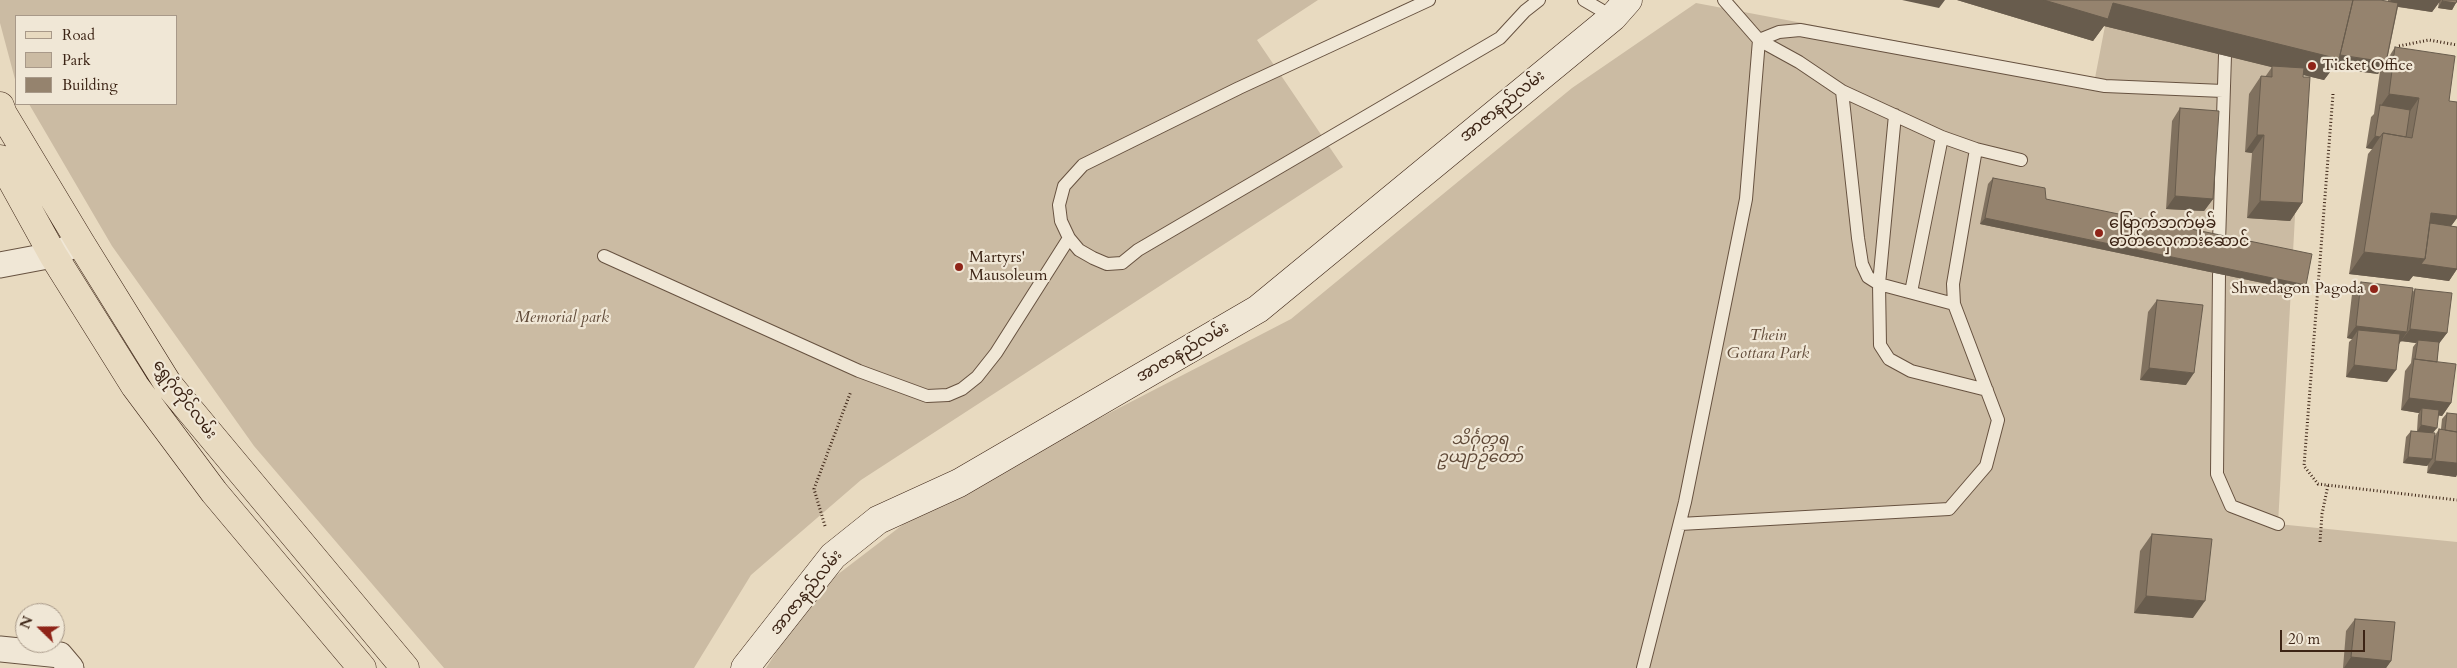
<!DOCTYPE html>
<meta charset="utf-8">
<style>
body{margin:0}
#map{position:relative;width:2457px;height:668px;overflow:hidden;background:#e8dac0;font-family:Cardo,serif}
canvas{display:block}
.legend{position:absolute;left:15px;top:15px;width:162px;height:90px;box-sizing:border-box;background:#f0e7d6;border:1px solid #a89989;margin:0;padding:6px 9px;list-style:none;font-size:15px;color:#3c2415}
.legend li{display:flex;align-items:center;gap:10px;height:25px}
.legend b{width:25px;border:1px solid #a89989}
.north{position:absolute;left:15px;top:603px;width:50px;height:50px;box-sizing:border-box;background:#f0e7d6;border:1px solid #a89989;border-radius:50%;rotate:292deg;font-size:14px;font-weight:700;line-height:20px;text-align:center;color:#3c2415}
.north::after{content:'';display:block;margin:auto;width:18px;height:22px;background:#8f2418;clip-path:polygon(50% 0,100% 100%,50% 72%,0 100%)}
.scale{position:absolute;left:2280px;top:630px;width:85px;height:22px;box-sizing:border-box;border:2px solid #3c2415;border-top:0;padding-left:6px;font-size:15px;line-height:18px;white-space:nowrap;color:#3c2415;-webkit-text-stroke:4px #f0e7d6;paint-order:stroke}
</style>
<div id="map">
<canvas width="2457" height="668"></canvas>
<ul class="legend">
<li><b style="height:6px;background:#e8dac0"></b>Road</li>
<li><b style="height:14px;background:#cbbba3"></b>Park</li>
<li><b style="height:14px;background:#95836e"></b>Building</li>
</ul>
<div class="north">N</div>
<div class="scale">20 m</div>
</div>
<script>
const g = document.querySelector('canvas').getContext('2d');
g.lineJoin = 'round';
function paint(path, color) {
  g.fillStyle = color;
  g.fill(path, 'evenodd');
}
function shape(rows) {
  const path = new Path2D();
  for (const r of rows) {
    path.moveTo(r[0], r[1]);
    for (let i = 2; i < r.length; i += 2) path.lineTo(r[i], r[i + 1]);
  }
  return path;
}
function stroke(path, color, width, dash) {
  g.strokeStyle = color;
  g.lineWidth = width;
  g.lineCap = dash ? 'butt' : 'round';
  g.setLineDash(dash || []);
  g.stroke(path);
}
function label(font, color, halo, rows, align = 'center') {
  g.font = font + ' Cardo,"Noto Sans Myanmar",serif';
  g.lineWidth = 4.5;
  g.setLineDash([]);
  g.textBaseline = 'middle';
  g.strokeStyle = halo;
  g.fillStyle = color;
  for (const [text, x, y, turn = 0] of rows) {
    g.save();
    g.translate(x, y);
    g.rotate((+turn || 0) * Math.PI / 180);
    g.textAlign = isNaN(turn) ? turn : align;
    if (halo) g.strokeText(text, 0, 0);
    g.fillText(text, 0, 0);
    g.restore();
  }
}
const green = shape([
 [0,0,1318,0,1257,40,1343,167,861,480,751,575,694,668,444,668,254,446,112,246,29,104,176,104,176,16,16,16,16,83,0,23],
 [2110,0,2304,53,2278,524,2457,542,2457,668,766,668,816,591,922,510,1291,319,1572,88,1696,3,2095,78]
]);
const path = shape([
 [2399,46,2429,40,2457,45],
 [2333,94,2304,466,2318,484,2457,500],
 [825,526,814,489,851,391],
 [2320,542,2322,514,2328,485]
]);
const service = shape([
 [1429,0,1239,88,1083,165,1064,186,1059,205,1061,221,1069,238,1079,250,1093,258,1107,264,1122,263,1138,250,1500,38,1525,11,1539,0],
 [1584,0,1613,17],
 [1759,40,1779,32,1800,30,2105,86,2223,91],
 [1759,40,1799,62,1842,91,1942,137,1976,149,2021,160],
 [1842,91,1858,238,1862,264,1868,277,1879,284,1954,304],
 [1895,115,1879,284,1880,345,1889,359,1911,371,1987,390],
 [2219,242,2225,55],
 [604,256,859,371,927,396,948,395,962,389,977,377,996,353,1069,238],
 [2219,274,2217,474,2231,506,2278,524],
 [1911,292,1942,137],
 [1680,524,1949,509,1986,466,1998,420,1954,304,1953,284,1976,149],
 [1643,668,1685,502,1746,199,1759,40,1724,0]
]);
const minor = shape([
 [0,265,53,255,80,242],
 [0,649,60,655,71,668]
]);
const secondary = shape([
 [745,668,833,556,878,520,959,483,1258,309,1613,17,1628,0]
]);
const primary = shape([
 [0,106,3,114,80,242,168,384,405,668],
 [0,159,53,255,135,386,214,492,362,668]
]);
const wall = shape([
 [1957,0,2388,2,2388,0,2457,0,2452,10,2438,8,2439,2,2432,12,2398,7,2387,60,2395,47,2449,101,2457,218,2451,226,2457,227,2457,269,2449,281,2413,276,2409,281,2349,274,2368,154,2372,149,2366,148,2371,117,2374,114,2380,71,2378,74,2333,68,2324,80,2303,75,2302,203,2290,221,2247,218,2252,153,2245,152,2249,94,2261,76,2265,77,2272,67,2104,26,2093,41],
 [2180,108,2213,199,2204,211,2166,209,2172,121],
 [1993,178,2046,199,2306,285,2301,291,1980,224,1988,184],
 [2361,282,2412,293,2415,289,2447,333,2439,343,2437,362,2451,403,2442,416,2438,415,2433,433,2434,437,2439,429,2441,429,2442,419,2447,413,2456,477,2427,473,2428,465,2427,466,2403,463,2406,437,2411,431,2417,431,2418,415,2419,413,2401,410,2405,371,2411,363,2413,347,2416,343,2401,341,2401,340,2399,344,2387,382,2346,377,2349,342,2352,339,2347,338,2352,294],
 [2157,300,2186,385,2140,380,2148,312],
 [2152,534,2193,618,2134,613,2140,551],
 [2355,619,2391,661,2386,668,2343,668,2346,631]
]);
const shadedWall = shape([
 [1902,0,1945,0,1939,8],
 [1957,0,2044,0,2113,3,2336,55,2386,62,2378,74,2333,68,2324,80,2104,26,2093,41],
 [2391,0,2441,0,2432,12,2387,5],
 [2442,1,2456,3,2452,10,2438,8],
 [2389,94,2419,98,2404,120,2380,107],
 [2257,135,2264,135,2252,153,2245,152],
 [2375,136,2380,137,2372,149,2366,148],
 [2175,196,2213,199,2204,211,2166,209],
 [2260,201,2302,203,2290,221,2247,218],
 [2431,213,2457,216,2457,218,2443,237,2423,235],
 [1985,218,2306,285,2301,291,1980,224],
 [2364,252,2425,259,2457,269,2449,281,2413,276,2409,281,2349,274],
 [2356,326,2407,332,2399,344,2358,330,2352,339,2347,338],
 [2410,329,2447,333,2438,345,2418,340,2416,343,2401,341],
 [2354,365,2396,370,2387,382,2346,377],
 [2149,368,2194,373,2186,385,2140,380],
 [2409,398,2451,403,2442,416,2422,413,2422,408,2419,413,2401,410],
 [2421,425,2437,428,2432,434,2417,432],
 [2408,457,2432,459,2427,466,2403,463],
 [2435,461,2457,463,2457,475,2456,477,2427,473],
 [2146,596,2205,601,2193,618,2134,613],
 [2351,657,2391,661,2386,668,2344,668]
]);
const building = shape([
 [2044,0,2353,0,2339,59,2113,3,2108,19,2044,0],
 [2353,0,2380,0,2398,3,2386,62,2340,55,2353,0],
 [2443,0,2457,0,2456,3,2442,1,2443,0],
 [2395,47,2455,56,2449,101,2457,102,2457,216,2431,213,2425,259,2364,252,2383,133,2412,138,2419,98,2389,94,2395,47],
 [2272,66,2304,68,2303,77,2310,77,2302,203,2260,201,2264,135,2257,135,2261,76,2272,77,2272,66],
 [2380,105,2410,110,2406,137,2383,133,2380,137,2375,136,2380,105],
 [2180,108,2219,111,2213,199,2175,196,2180,108],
 [1993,178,2045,188,2046,199,2312,254,2306,285,1985,218,1993,178],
 [2430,223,2457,227,2457,269,2421,264,2425,259,2430,223],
 [2361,282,2413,288,2407,332,2356,326,2361,282],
 [2415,289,2452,293,2447,333,2410,329,2415,289],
 [2157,300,2203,305,2194,373,2149,368,2157,300],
 [2358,330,2400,334,2396,370,2354,365,2358,330],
 [2418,340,2439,342,2437,362,2415,359,2418,340],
 [2414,359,2456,364,2451,403,2409,398,2414,359],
 [2422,408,2439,410,2437,428,2421,425,2422,408],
 [2447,413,2457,414,2457,432,2445,430,2447,413],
 [2439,429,2457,432,2457,463,2435,461,2439,429],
 [2411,431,2435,433,2432,459,2408,457,2411,431],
 [2152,534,2212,539,2205,601,2146,596,2152,534],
 [2355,619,2395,622,2391,661,2351,657,2355,619]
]);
const markers = [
 [2312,66,5,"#8f2418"],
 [2099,233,5,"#8f2418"],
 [959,267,5,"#8f2418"],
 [2374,289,5,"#8f2418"]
];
const poiNames = [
 ["Ticket Office",2322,66],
 ["မြောက်ဘက်မုခ်",2109,224],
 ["ဓာတ်လှေကားဆောင်",2109,242],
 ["Martyrs'",969,258],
 ["Mausoleum",969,276],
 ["Shwedagon Pagoda",2364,289,"right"]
];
const streetNames = [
 ["အာဇာနည်လမ်း",1503,107,-39],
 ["အာဇာနည်လမ်း",1183,353,-30],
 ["ရွှေဂုံတိုင်လမ်း",184,400,53],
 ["အာဇာနည်လမ်း",807,593,-51]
];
const parkNames = [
 ["Memorial park",562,318],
 ["Thein",1768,336],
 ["Gottara Park",1768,354],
 ["သိင်္ဂုတ္တရ",1480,440],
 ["ဥယျာဉ်တော်",1480,458]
];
paint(green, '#cbbba3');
stroke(service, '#675240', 14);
stroke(minor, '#675240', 27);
stroke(secondary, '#3c2415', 29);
stroke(primary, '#3c2415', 29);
stroke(path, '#3c2415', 3, [1, 2.5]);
stroke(service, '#f0e7d6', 12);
stroke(minor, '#f0e7d6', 25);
stroke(secondary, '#f0e7d6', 28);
stroke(primary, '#e8dac0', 28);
paint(wall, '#80715f');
paint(shadedWall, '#685c4d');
paint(building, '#95836e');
stroke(building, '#685c4d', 1);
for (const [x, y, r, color] of markers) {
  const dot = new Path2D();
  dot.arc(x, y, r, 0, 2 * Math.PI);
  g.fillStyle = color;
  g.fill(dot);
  stroke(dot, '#f0e7d6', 2);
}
label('16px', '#3c2415', '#f0e7d6', poiNames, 'left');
label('16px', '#3c2415', '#f0e7d6', streetNames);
label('italic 16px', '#604a38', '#f0e7d6', parkNames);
</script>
